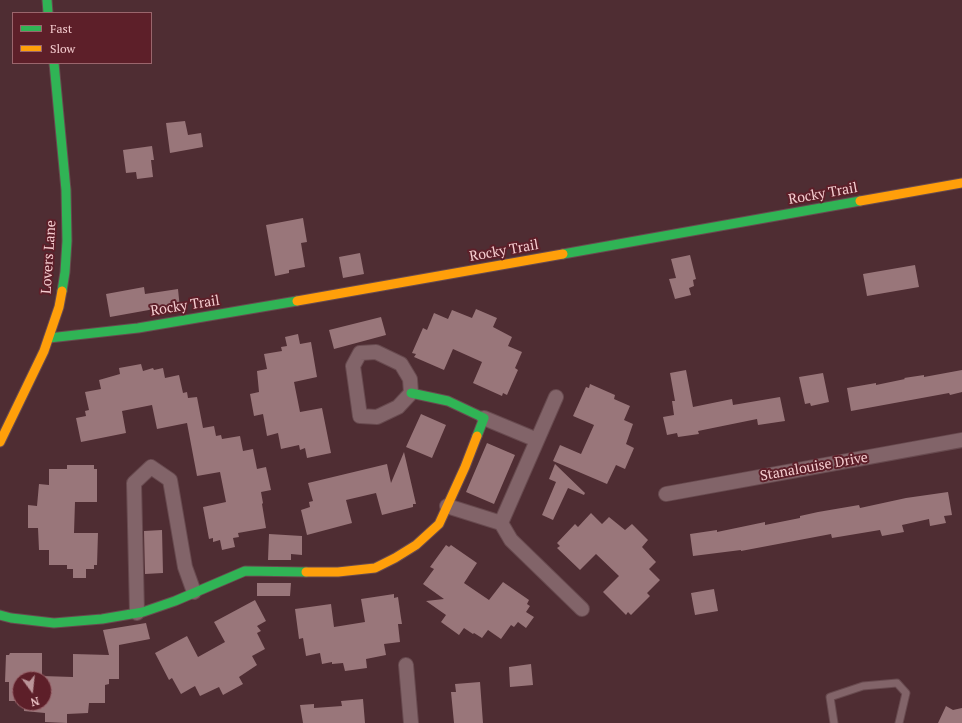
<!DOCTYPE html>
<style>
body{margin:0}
#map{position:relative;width:962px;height:723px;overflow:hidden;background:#4f2d33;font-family:"PT Serif",serif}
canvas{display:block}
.legend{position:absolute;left:12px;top:12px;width:140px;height:52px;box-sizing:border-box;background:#5d1f29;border:1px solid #9a656c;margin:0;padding:5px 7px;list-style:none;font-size:12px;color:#f5cdd0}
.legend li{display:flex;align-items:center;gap:8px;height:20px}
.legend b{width:20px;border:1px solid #9a656c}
.north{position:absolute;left:12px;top:671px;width:40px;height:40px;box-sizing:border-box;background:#5d1f29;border:1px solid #9a656c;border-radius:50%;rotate:165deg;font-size:11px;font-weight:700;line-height:16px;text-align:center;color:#f5cdd0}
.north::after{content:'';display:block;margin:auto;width:14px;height:18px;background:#bb9599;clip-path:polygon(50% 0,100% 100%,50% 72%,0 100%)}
</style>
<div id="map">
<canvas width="962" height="723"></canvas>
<ul class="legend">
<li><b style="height:5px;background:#30b455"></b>Fast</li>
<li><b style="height:5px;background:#ff9f0a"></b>Slow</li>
</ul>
<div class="north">N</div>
</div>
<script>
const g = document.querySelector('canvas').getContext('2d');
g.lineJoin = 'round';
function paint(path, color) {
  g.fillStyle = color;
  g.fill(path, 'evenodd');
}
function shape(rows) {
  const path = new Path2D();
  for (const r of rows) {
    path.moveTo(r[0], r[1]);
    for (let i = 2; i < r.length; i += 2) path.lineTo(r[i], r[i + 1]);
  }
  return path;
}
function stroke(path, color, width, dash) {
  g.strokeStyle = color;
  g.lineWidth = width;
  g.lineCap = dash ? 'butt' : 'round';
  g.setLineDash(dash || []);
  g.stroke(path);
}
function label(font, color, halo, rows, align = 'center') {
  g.font = font + ' "PT Serif",serif';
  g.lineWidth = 4;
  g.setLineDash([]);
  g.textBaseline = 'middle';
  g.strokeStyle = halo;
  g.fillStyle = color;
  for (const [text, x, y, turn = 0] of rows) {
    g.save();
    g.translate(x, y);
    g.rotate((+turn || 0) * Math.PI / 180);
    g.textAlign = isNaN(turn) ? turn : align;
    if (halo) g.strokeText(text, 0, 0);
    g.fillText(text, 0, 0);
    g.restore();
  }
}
const building = shape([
 [185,121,188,135,201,133,203,147,170,153,166,123],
 [152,146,154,160,151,160,153,177,137,179,136,172,126,173,123,150],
 [303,218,307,242,301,243,305,267,289,270,289,273,275,276,266,225],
 [360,253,364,274,343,278,339,257],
 [690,255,696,279,693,280,694,286,689,288,691,295,675,299,669,279,676,278,671,259],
 [915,265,919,287,867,296,863,274],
 [144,287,145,294,178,289,180,309,160,313,160,308,110,317,106,294],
 [476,309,497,318,493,327,512,337,508,346,522,352,515,368,518,370,507,395,503,393,502,396,473,383,482,362,453,349,444,370,414,357,416,354,412,353,423,328,427,330,434,313,448,319,452,310,472,318],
 [381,317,386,335,334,349,329,330],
 [298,334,300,344,311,342,317,377,294,382,300,412,322,408,331,453,307,458,305,448,300,450,299,445,281,449,278,433,267,436,263,414,254,416,250,394,259,392,257,371,267,369,264,354,282,351,281,347,287,346,285,337],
 [141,364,143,371,153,368,154,370,163,368,165,378,179,375,183,393,187,392,188,398,197,397,203,428,214,426,216,436,221,435,222,439,240,436,243,451,253,449,257,469,266,467,271,490,261,492,263,503,262,504,266,528,238,533,239,537,233,538,235,547,222,550,220,540,213,542,213,538,209,539,203,507,226,502,220,472,197,476,187,423,157,429,152,405,122,411,126,433,81,442,76,418,86,416,85,411,89,410,85,392,101,389,99,380,120,374,119,368],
 [686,370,693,407,732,399,733,405,780,397,785,421,758,425,757,419,698,431,699,434,678,437,677,433,667,435,663,417,674,415,672,401,675,401,670,373],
 [962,370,962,392,950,395,949,393,851,411,847,388,876,383,876,385,905,379,904,378,924,375,924,377],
 [823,373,829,402,811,406,810,403,805,404,799,377],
 [590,384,615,395,614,399,630,406,624,420,633,424,626,444,634,448,625,469,616,465,607,484,553,461,560,445,581,454,594,425,573,416,586,387,589,388],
 [421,414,446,425,432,458,406,447],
 [487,443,515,455,494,504,466,492],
 [404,452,416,504,413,504,413,507,382,515,376,493,346,500,352,523,307,535,301,510,310,507,309,502,313,501,308,483,387,464,391,483],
 [555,464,585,493,584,495,568,488,553,520,542,515,556,482,549,479],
 [67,465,94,465,94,469,97,469,97,502,75,502,74,533,98,533,97,565,94,565,94,569,86,569,86,578,73,578,73,569,67,569,67,565,49,565,49,550,39,550,38,528,28,528,28,505,37,506,39,484,49,485,49,469,67,469],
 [948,492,952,515,944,516,946,523,930,526,929,519,902,525,904,532,882,536,880,530,832,538,831,534,741,551,741,550,693,556,690,534,717,530,717,532,765,522,765,525,800,518,800,516,818,512,859,505,860,508,906,498],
 [591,513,602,524,609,517,625,530,632,524,648,540,642,547,656,562,649,569,660,580,647,593,650,596,631,615,628,612,626,615,603,592,619,576,596,554,580,570,557,548,560,546,557,543,575,524,578,527],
 [162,530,163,573,145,574,144,531],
 [269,534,302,536,302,555,291,554,291,560,268,560],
 [446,545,449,547,451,545,477,563,464,583,489,600,503,582,529,600,527,604,530,606,526,612,534,617,526,628,518,622,514,627,511,625,501,639,488,630,482,638,474,633,473,634,464,628,459,635,441,622,446,615,426,601,444,599,423,584,434,569,430,567],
 [257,583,291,583,290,596,257,596],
 [714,589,718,611,695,615,691,593],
 [394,594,394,598,398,597,401,618,402,624,398,624,400,642,384,644,386,655,366,659,367,668,345,671,343,663,332,664,332,662,322,664,320,653,306,656,303,638,299,639,295,609,331,604,334,627,365,622,361,599],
 [255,600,266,621,257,626,261,631,257,633,265,649,252,656,257,665,239,677,243,684,223,695,219,687,200,696,195,686,181,694,172,678,169,680,155,653,187,636,198,657,225,642,214,622],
 [146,623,150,639,119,645,119,679,109,679,109,684,105,685,105,703,89,703,88,713,67,714,67,723,45,722,45,713,24,711,24,703,44,703,44,679,20,679,20,701,9,701,9,682,5,682,6,655,9,655,10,653,42,653,42,676,73,677,73,654,109,655,103,630],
 [531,664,533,685,510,687,509,667],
 [480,682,483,723,454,723,451,692,456,692,455,684],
 [363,699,365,723,303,723,300,705,314,704,314,708,342,706,341,701],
 [946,706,953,710,962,708,962,723,938,723]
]);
const lane = shape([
 [834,723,830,697,863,686,897,683,906,693,899,723]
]);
const street = shape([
 [376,352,401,364,410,379,411,393,398,407,377,417,360,416,353,366,360,353,376,352],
 [484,418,537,440],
 [666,494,962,440],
 [447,506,501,523,511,540,582,609],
 [501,523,556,397],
 [137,613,134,483,151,467,170,480,185,567,194,592],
 [406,665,411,723]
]);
const fast = shape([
 [47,0,48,13],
 [54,63,66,190,67,241,65,272,62,291],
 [563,254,860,201],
 [49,338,138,328,297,301],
 [411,393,448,401,484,418,477,436],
 [0,615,11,618,54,623,102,619,143,612,175,601,245,571,306,572]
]);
const slow = shape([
 [860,201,962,183],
 [297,301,563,254],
 [0,442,44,351,59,307,62,291],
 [306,572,338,572,375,568,395,558,416,545,439,524,465,467,477,436]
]);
const streetNames = [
 ["Rocky Trail",823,194,-10],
 ["Rocky Trail",504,251,-10],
 ["Lovers Lane",49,257,-86],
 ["Rocky Trail",185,306,-9],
 ["Stanalouise Drive",814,467,-10]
];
paint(building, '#99767a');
stroke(lane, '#684a4f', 9);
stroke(street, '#684a4f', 16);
stroke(fast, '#684a4f', 11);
stroke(slow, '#684a4f', 11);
stroke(lane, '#826469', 7);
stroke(street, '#826469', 14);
stroke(fast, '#30b455', 9);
stroke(slow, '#ff9f0a', 9);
label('14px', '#f5cdd0', '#5d1f29', streetNames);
</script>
